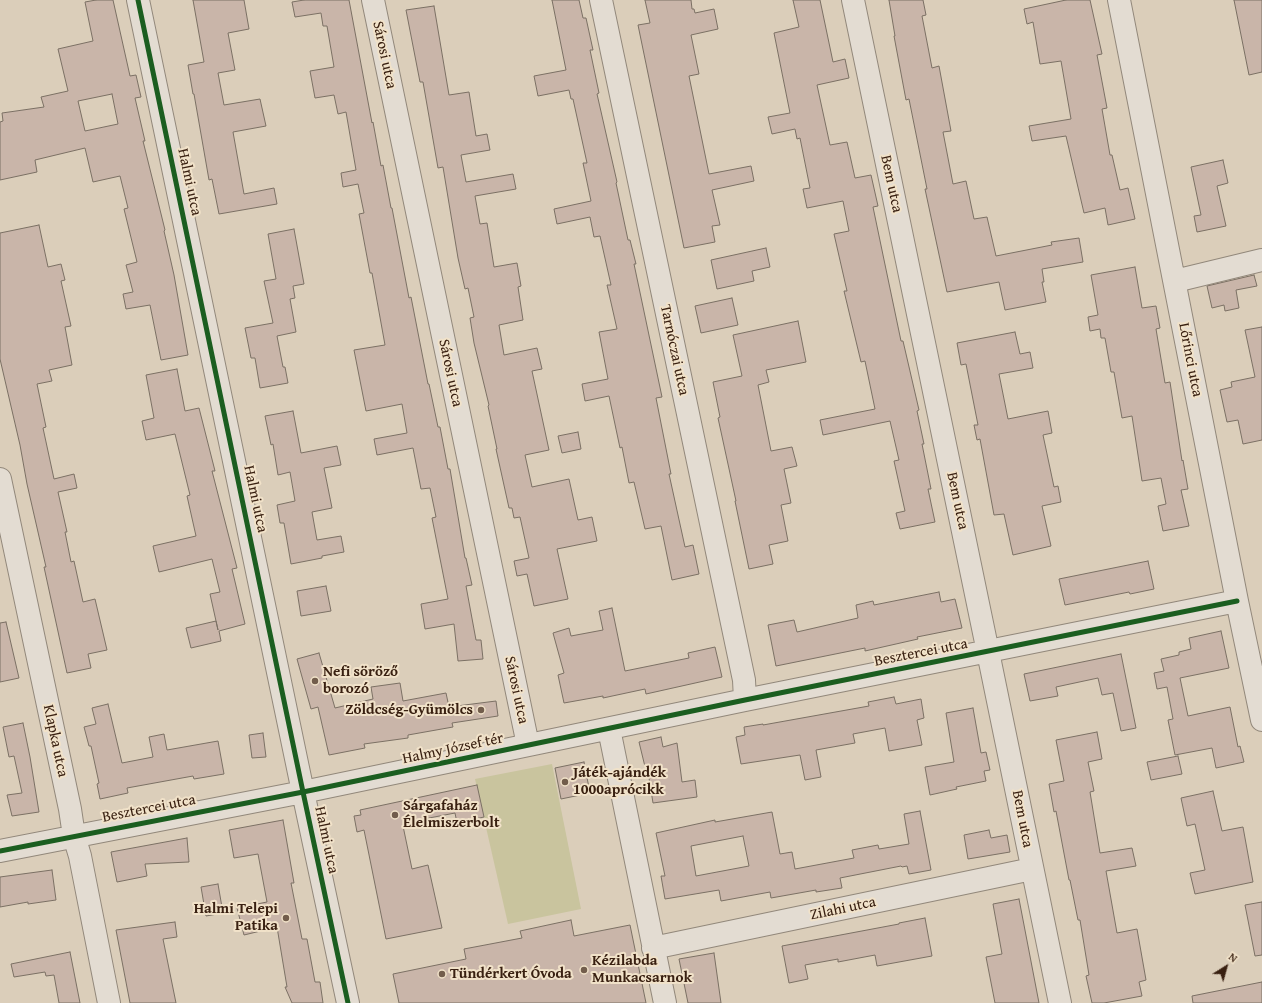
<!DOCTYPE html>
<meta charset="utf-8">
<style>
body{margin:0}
#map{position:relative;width:1262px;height:1003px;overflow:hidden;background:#dbceba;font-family:"Gentium Book Plus",serif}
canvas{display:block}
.north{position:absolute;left:1206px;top:947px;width:40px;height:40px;-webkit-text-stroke:3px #f1e2c9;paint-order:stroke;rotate:37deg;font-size:11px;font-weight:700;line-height:16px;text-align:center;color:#392011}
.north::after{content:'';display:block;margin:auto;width:14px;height:18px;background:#392011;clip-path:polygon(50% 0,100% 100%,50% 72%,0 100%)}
</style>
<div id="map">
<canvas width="1262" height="1003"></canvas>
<div class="north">N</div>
</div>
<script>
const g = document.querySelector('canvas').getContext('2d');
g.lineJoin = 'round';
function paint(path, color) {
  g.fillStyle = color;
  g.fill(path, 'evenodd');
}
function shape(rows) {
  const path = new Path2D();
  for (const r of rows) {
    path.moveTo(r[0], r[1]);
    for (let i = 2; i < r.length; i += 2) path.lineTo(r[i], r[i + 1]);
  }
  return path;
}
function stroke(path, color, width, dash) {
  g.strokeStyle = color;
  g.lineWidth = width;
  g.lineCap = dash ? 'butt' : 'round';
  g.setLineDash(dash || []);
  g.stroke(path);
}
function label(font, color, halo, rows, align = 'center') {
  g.font = font + ' "Gentium Book Plus",serif';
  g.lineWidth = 4;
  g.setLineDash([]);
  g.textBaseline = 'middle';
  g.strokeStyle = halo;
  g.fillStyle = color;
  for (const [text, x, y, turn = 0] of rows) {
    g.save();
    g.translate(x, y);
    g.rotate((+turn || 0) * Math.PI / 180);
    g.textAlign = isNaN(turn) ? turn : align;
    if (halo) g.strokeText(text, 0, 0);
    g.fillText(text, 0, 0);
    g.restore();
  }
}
const green = shape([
 [552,764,581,909,508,924,475,779]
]);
const building = shape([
 [96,0,113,0,130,76,136,75,141,97,135,98,145,141,143,141,165,230,164,231,174,275,188,355,161,360,150,305,126,309,123,294,133,292,126,265,137,262,124,209,128,208,120,176,93,182,85,148,35,160,37,172,0,180,0,122,3,121,2,113,44,107,41,97,68,91,58,49,93,41,85,2,96,0],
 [112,94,118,124,85,131,78,101,112,94],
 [193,0,244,0,249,29,228,33,235,70,218,73,224,105,260,99,266,126,233,132,244,194,274,188,277,204,219,214,212,179,209,180,194,94,193,94,188,65,204,62,193,0],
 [304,0,349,0,372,123,373,122,381,166,383,165,391,208,392,208,409,298,411,297,428,384,429,384,438,427,440,427,448,469,450,469,465,558,466,558,472,585,466,586,476,640,481,640,483,659,458,661,454,624,425,629,421,604,448,599,432,518,436,517,430,488,421,489,413,448,377,455,374,439,407,433,402,404,366,411,354,350,385,345,372,273,370,273,359,214,364,213,358,184,343,187,341,173,356,170,346,112,338,114,334,95,315,98,310,71,334,67,327,26,323,26,321,13,295,17,292,2,304,0],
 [552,0,579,0,583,18,586,18,593,50,590,50,599,93,597,94,617,182,616,183,628,240,630,240,636,264,634,264,662,397,656,398,671,474,669,474,685,547,693,545,699,574,672,580,661,526,645,529,634,482,629,483,622,447,620,448,609,396,585,401,582,384,608,379,599,332,617,329,607,285,611,285,600,236,594,237,590,217,557,224,554,209,591,201,583,163,587,163,573,99,571,99,569,90,538,96,534,76,566,70,552,0],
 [645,0,691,0,692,9,694,9,695,13,714,9,718,29,691,35,699,74,689,76,709,174,751,166,754,181,712,190,720,225,712,226,715,242,684,248,638,25,650,23,645,0],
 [793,0,820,0,833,62,845,59,849,78,817,85,830,145,847,142,855,178,871,175,878,206,873,207,883,255,901,341,903,341,919,410,917,411,924,444,922,444,931,489,928,489,935,522,900,529,896,513,905,511,894,461,899,460,890,421,823,435,820,420,875,409,865,361,861,362,844,291,847,291,834,234,849,231,843,201,807,208,803,189,810,188,800,138,797,139,795,129,772,134,768,117,790,113,774,33,799,27,793,0],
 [889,0,923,0,926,15,922,16,932,68,939,66,951,131,943,132,953,184,966,181,974,219,987,217,996,256,1052,245,1051,242,1079,238,1083,262,1042,269,1044,282,1042,282,1046,302,1005,310,999,282,947,292,925,189,927,189,909,99,906,100,894,36,895,36,889,0],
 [1066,0,1090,0,1102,54,1097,55,1107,108,1102,109,1110,155,1112,155,1120,190,1128,188,1135,219,1108,225,1105,208,1084,213,1066,136,1032,141,1029,126,1071,119,1061,61,1040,64,1033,22,1027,24,1024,9,1066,0],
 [1234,0,1262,0,1262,72,1249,75,1234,0],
 [434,6,449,95,469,92,476,136,487,134,490,150,461,155,466,182,513,174,516,189,475,196,480,224,487,223,494,267,517,263,521,286,518,287,523,320,499,325,504,355,537,348,542,369,532,371,549,450,525,455,532,487,569,479,578,520,592,517,597,541,557,549,568,599,534,606,527,574,517,576,514,561,529,558,520,517,514,518,512,508,509,508,496,449,497,449,488,406,489,405,474,343,470,318,474,317,468,288,465,289,458,258,443,167,438,168,423,82,420,82,406,10,434,6],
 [1223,160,1228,183,1217,186,1226,226,1197,232,1194,216,1201,215,1191,167,1223,160],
 [39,225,48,267,61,264,65,280,61,281,71,326,65,327,72,365,49,370,52,381,37,384,46,427,43,428,54,479,74,474,77,488,58,492,67,532,65,532,71,562,74,561,83,602,95,599,107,650,88,654,91,668,67,673,44,567,46,567,27,484,20,445,0,359,0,233,39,225],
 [294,229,304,284,293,286,295,298,290,299,296,332,277,336,283,367,285,367,288,383,260,388,255,358,251,358,245,328,273,323,264,281,276,279,268,234,294,229],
 [766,248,770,267,752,271,754,281,717,289,711,260,766,248],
 [1135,267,1142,308,1156,306,1160,328,1156,329,1165,383,1170,382,1182,461,1183,460,1188,489,1181,490,1189,526,1163,531,1158,506,1166,504,1161,478,1142,481,1132,416,1122,418,1114,372,1111,372,1105,338,1101,338,1100,329,1090,331,1088,317,1098,315,1091,275,1135,267],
 [1254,275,1257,286,1236,290,1239,308,1225,311,1224,305,1212,308,1207,286,1254,275],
 [732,298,738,325,701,333,695,306,732,298],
 [798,321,806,362,766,370,769,382,758,385,771,451,792,447,797,466,784,469,791,503,781,505,788,541,769,545,773,564,749,569,735,501,736,501,718,418,720,417,713,382,742,376,733,335,798,321],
 [1262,327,1262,440,1243,444,1238,420,1227,422,1220,390,1232,387,1231,382,1255,377,1245,330,1262,327],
 [1015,332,1020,354,1030,352,1033,368,999,374,1008,419,1048,411,1052,433,1043,435,1054,487,1058,486,1061,502,1042,506,1051,546,1013,555,1004,514,994,515,980,439,977,440,974,425,978,425,966,364,961,365,957,343,1015,332],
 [177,369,185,411,199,408,215,471,212,471,237,568,232,569,245,624,219,631,221,641,191,648,186,628,216,621,218,630,210,594,220,592,212,559,159,572,153,546,196,536,187,496,190,495,175,434,146,440,142,421,154,418,146,375,177,369],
 [293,411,301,453,337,446,341,465,324,468,332,508,312,512,317,540,341,536,344,552,322,556,322,558,291,564,284,523,280,523,277,505,295,501,290,472,278,475,273,444,271,445,265,416,293,411],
 [578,432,581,449,562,453,558,436,578,432],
 [1148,561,1154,589,1130,594,1129,592,1065,605,1059,579,1148,561],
 [326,586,331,611,301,616,297,591,326,586],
 [939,592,941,602,955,599,962,628,917,637,918,639,865,651,865,648,776,666,768,625,794,620,797,632,858,618,856,605,873,601,874,605,939,592],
 [612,608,625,671,689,658,688,653,715,647,722,677,646,694,645,689,603,698,603,696,564,703,558,675,564,673,553,633,569,628,571,636,603,630,599,611,612,608],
 [6,622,19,678,0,682,0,623,6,622],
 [1221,631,1229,668,1180,678,1188,716,1230,707,1238,747,1240,746,1244,762,1216,768,1212,748,1175,755,1168,720,1173,719,1167,687,1157,689,1154,673,1164,671,1161,659,1179,655,1179,652,1191,649,1189,638,1221,631],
 [319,653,335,708,373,699,371,687,400,683,403,701,446,693,449,707,496,701,498,716,452,723,453,727,408,735,408,738,364,744,365,748,329,755,318,707,311,709,297,659,319,653],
 [1121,654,1136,728,1121,731,1113,693,1102,695,1098,678,1056,687,1058,696,1030,701,1024,674,1121,654],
 [894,697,896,704,921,699,924,718,917,720,922,745,889,751,885,728,853,734,855,743,816,750,821,777,805,780,800,755,741,764,736,737,745,735,744,727,763,724,763,725,869,706,868,702,894,697],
 [108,704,122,763,153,757,149,737,164,734,167,750,218,741,224,774,194,779,193,776,127,788,128,793,100,799,97,784,99,783,91,746,89,746,84,727,96,724,92,708,108,704],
 [973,708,981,753,986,752,990,770,984,771,986,781,956,787,957,789,930,795,925,767,954,762,946,713,973,708],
 [23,723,30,757,39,812,12,816,7,795,22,793,14,756,9,757,3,727,23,723],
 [1097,732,1102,759,1088,762,1094,791,1090,792,1100,853,1132,848,1136,866,1106,871,1117,933,1137,929,1146,980,1139,982,1142,996,1104,1003,1092,1003,1086,976,1089,975,1080,920,1078,920,1070,880,1069,880,1056,811,1054,812,1049,784,1064,781,1056,740,1097,732],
 [263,733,266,757,252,758,249,735,263,733],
 [661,737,663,747,677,743,682,782,695,780,697,797,653,803,649,778,648,779,639,742,661,737],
 [1178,756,1182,774,1151,780,1147,762,1178,756],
 [584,762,590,793,561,799,555,768,584,762],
 [477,785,484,817,457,823,455,813,424,819,425,822,403,826,412,869,428,865,442,928,386,939,364,830,357,832,354,816,361,815,360,810,477,785],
 [1213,791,1222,831,1243,827,1253,882,1195,894,1190,873,1205,870,1195,824,1187,826,1181,798,1213,791],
 [920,811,931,870,909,874,907,866,902,867,901,866,840,878,842,888,816,892,816,890,771,898,770,892,721,901,719,890,665,899,661,876,665,876,656,833,715,820,715,822,772,812,780,854,792,852,795,869,854,858,852,850,878,845,879,849,909,844,904,814,920,811],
 [743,836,749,866,696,876,691,846,743,836],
 [283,820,294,883,291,883,302,939,307,939,315,982,320,982,323,1003,292,1003,285,987,287,987,277,927,244,935,237,908,267,902,258,854,234,858,229,830,283,820],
 [989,830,991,838,1007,835,1010,852,968,859,964,835,989,830],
 [187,838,189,862,145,864,147,876,117,882,111,852,187,838],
 [52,870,56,900,28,904,28,902,0,907,0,877,52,870],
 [218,884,223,913,206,916,201,887,218,884],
 [1019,899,1039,1003,995,1003,986,957,1002,954,993,904,1019,899],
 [1262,902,1262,955,1255,956,1245,905,1262,902],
 [925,918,932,956,877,966,875,955,838,962,838,959,805,965,808,979,789,983,782,946,899,924,899,923,925,918],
 [571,920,574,936,630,925,646,1003,399,1003,393,974,466,959,464,949,522,938,520,931,571,920],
 [175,922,177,937,163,939,176,1003,130,1003,116,930,175,922],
 [70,952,80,1003,59,1003,54,975,46,976,45,972,14,977,11,964,70,952],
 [714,953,721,1003,688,1003,679,959,714,953],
 [1262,982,1262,1003,1193,1003,1192,996,1262,982]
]);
const minor = shape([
 [138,0,303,792,348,1003],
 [373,0,528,745],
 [601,0,744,680,745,700],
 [853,0,988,652,1060,1003],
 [1119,0,1237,601,1262,720],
 [1175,281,1262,260],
 [0,479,70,809,74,836,80,856,109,1003],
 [609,729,665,1003],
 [0,851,303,792,745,700,1237,601],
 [653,948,1032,869]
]);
const cycleway = shape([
 [138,0,303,792,348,1003],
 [0,851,303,792,745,700,1237,601]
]);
const markers = [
 [315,681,4,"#725d4c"],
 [481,710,4,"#725d4c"],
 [565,782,4,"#725d4c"],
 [395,815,4,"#725d4c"],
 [286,918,4,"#725d4c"],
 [584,970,4,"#725d4c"],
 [442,974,4,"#725d4c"]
];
const streetNames = [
 ["Sárosi utca",384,55,78],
 ["Halmi utca",189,182,78],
 ["Bem utca",891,184,78],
 ["Tarnóczai utca",674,350,78],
 ["Lőrinci utca",1190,360,79],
 ["Sárosi utca",450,373,78],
 ["Halmi utca",255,499,78],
 ["Bem utca",957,501,78],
 ["Besztercei utca",921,653,-11],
 ["Sárosi utca",516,690,78],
 ["Klapka utca",55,741,78],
 ["Halmy József tér",453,749,-12],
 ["Besztercei utca",149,809,-11],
 ["Bem utca",1022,819,79],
 ["Halmi utca",326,840,78],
 ["Zilahi utca",843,909,-12]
];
const poiNames = [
 ["Nefi söröző",323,672],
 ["borozó",323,689],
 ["Zöldcség-Gyümölcs",473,710,"right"],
 ["Játék-ajándék",573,773],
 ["1000aprócikk",573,790],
 ["Sárgafaház",403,806],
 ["Élelmiszerbolt",403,823],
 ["Halmi Telepi",278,909,"right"],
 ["Patika",278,926,"right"],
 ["Kézilabda",592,961],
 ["Munkacsarnok",592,978],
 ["Tündérkert Óvoda",450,974]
];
paint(green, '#c9c49e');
paint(building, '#c9b5a9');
stroke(building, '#7b7064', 1);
stroke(minor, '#92887b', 24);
stroke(minor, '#e3dcd2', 22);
stroke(cycleway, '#1b5e20', 5);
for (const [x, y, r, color] of markers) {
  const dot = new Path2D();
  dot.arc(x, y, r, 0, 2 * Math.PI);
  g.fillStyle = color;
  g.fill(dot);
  stroke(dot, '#f1e2c9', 1.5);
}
label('15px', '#392011', '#f1e2c9', streetNames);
label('bold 15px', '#392011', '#f1e2c9', poiNames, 'left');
</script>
